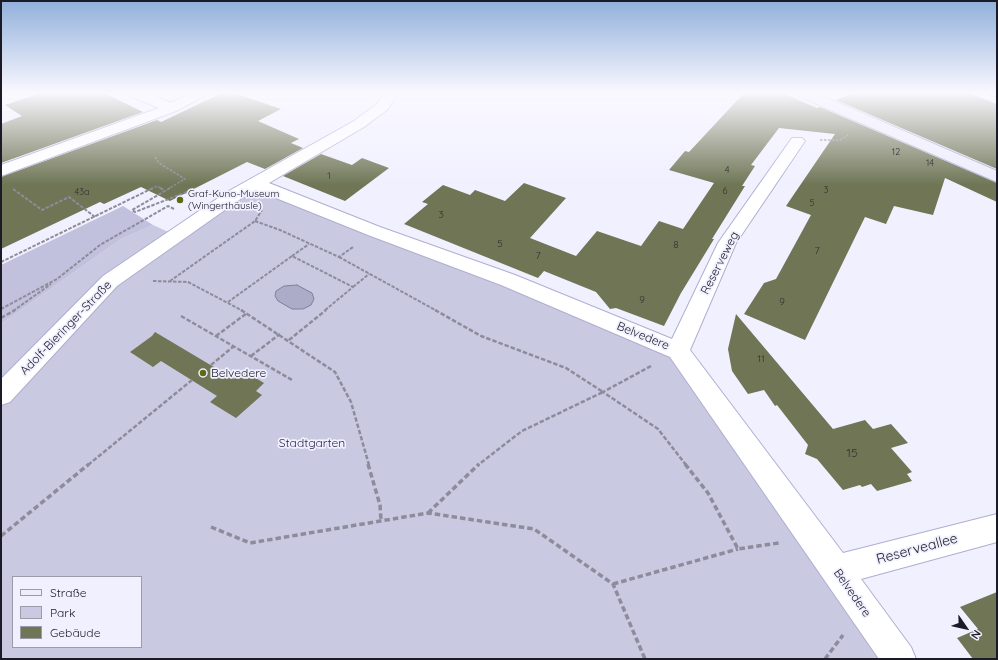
<!DOCTYPE html>
<meta charset="utf-8">
<style>
body{margin:0}
#map{position:relative;width:998px;height:660px;overflow:hidden;background:#f1f0ff;font-family:Quicksand,sans-serif}
canvas{display:block}
.frame{position:absolute;inset:0;border:2px solid #1b1a27;pointer-events:none}
.legend{position:absolute;left:12px;top:576px;width:130px;height:72px;box-sizing:border-box;background:#f1f0ff;border:1px solid #9b9aa9;margin:0;padding:5px 7px;list-style:none;font-size:12px;color:#1b1a27}
.legend li{display:flex;align-items:center;gap:8px;height:20px}
.legend b{width:20px;border:1px solid #9b9aa9}
.north{position:absolute;left:946px;top:608px;width:40px;height:40px;-webkit-text-stroke:3px #f1f0ff;paint-order:stroke;rotate:124deg;font-size:11px;font-weight:700;line-height:16px;text-align:center;color:#1b1a27}
.north::after{content:'';display:block;margin:auto;width:14px;height:18px;background:#1b1a27;clip-path:polygon(50% 0,100% 100%,50% 72%,0 100%)}
</style>
<div id="map">
<canvas width="998" height="660"></canvas>
<div class="frame"></div>
<ul class="legend">
<li><b style="height:5px;background:#eeedfc"></b>Straße</li>
<li><b style="height:11px;background:#cac9e2"></b>Park</li>
<li><b style="height:11px;background:#6f7555"></b>Gebäude</li>
</ul>
<div class="north">N</div>
</div>
<script>
const g = document.querySelector('canvas').getContext('2d');
g.lineJoin = 'round';
function paint(path, color) {
  g.fillStyle = color;
  g.fill(path, 'evenodd');
}
function shape(rows) {
  const path = new Path2D();
  for (const r of rows) {
    path.moveTo(r[0], r[1]);
    for (let i = 2; i < r.length; i += 2) path.lineTo(r[i], r[i + 1]);
  }
  return path;
}
function stroke(path, color, width, dash) {
  g.strokeStyle = color;
  g.lineWidth = width;
  g.lineCap = dash ? 'butt' : 'round';
  g.setLineDash(dash || []);
  g.stroke(path);
}
function label(font, color, halo, rows, align = 'center') {
  g.font = font + ' Quicksand,sans-serif';
  g.lineWidth = 3.5;
  g.setLineDash([]);
  g.textBaseline = 'middle';
  g.strokeStyle = halo;
  g.fillStyle = color;
  for (const [text, x, y, turn = 0] of rows) {
    g.save();
    g.translate(x, y);
    g.rotate((+turn || 0) * Math.PI / 180);
    g.textAlign = isNaN(turn) ? turn : align;
    if (halo) g.strokeText(text, 0, 0);
    g.fillText(text, 0, 0);
    g.restore();
  }
}
const green = shape([
 [254,189,507,285,668,354,890,659,1,659,1,324,121,239,153,225,175,235],
 [13,577,141,577,141,647,13,647]
]);
const forest = shape([
 [123,206,153,225,121,239,1,324,1,265]
]);
const water = shape([
 [297,285,312,293,314,299,311,305,303,309,292,309,278,301,275,296,276,291,284,286,297,285]
]);
const building = shape([
 [44,92,102,92,143,112,1,163,1,124,22,116,5,105],
 [224,92,231,92,281,109,258,121,299,139,291,143,303,148,265,169,247,162,170,201,141,187,104,204,100,202,1,249,1,177,157,120,161,122],
 [745,92,780,92,817,108,820,107,997,183,997,202,945,178,933,215,894,206,886,224,865,217,805,340,744,314,764,283,776,279,811,215,786,206,835,134,779,128,751,165,755,166,742,186,745,186,712,239,714,239,681,293,664,326,616,308,610,309,596,292,544,271,538,278,404,224,428,204,422,202,443,185,470,195,475,190,505,201,524,183,566,198,530,238,576,256,597,231,641,246,659,221,683,229,714,183,669,170,685,151,689,152],
 [856,92,966,92,997,104,997,169,836,100],
 [321,154,352,165,362,158,389,168,345,201,283,176],
 [736,314,833,429,865,420,873,429,891,424,908,443,891,448,912,472,907,474,912,481,877,491,871,484,862,487,860,485,843,490,817,459,805,454,808,445,777,405,775,406,764,390,748,394,732,371,728,349],
 [155,332,234,379,244,371,264,383,256,391,262,395,236,418,210,402,217,396,161,361,153,367,130,352,152,336],
 [997,592,997,659,973,659,957,638,978,629,960,607]
]);
const pathFar3 = shape([
 [982,92,997,98],
 [820,140,840,140,848,135],
 [155,157,159,163,185,179,168,189],
 [151,189,157,186,162,189]
]);
const pathFar2 = shape([
 [160,188,164,190],
 [170,188,132,210,135,212,187,192,194,196],
 [13,189,42,210,69,197,95,217],
 [255,221,280,230,339,257,353,247],
 [292,256,309,244],
 [339,257,437,311],
 [1,262,153,188],
 [153,281,188,282,243,311],
 [170,281,255,221,262,210],
 [353,287,369,274],
 [228,302,292,256,353,287,324,311],
 [1,309,57,279,100,245,168,206,174,209],
 [13,311,51,284]
]);
const pathFar1 = shape([
 [241,310,335,372,351,402,369,465],
 [435,310,481,336,566,368,603,392,522,431,478,465],
 [181,316,292,380],
 [1,318,15,310],
 [216,336,247,313],
 [289,340,326,310],
 [251,356,280,334],
 [211,365,234,346],
 [651,366,603,392,658,429,686,465],
 [88,465,192,380]
]);
const path = shape([
 [368,464,380,505,381,520],
 [685,464,708,493,738,549,779,543],
 [428,513,479,464],
 [211,527,250,543,428,513,534,529,613,584,645,659],
 [1,536,89,464],
 [613,584,738,549],
 [825,659,843,635]
]);
const minor = shape([
 [127,92,145,92,171,103,194,92,212,92,176,111,1,176,1,165,159,108,128,95,127,92],
 [385,92,398,92,388,109,364,127,269,183,380,227,515,275,672,339,718,243,792,138,802,138,805,141,736,243,690,350,843,553,997,514,997,542,861,579,911,647,916,659,879,659,670,357,501,285,368,235,256,190,239,200,117,286,10,402,1,405,1,379,103,276,227,192,354,121,378,103,385,92]
]);
const secondary = shape([
 [795,92,813,92,997,171,997,182,796,95,795,92]
]);
const markers = [
 [180,200,4,"#5e6a12"],
 [203,373,4,"#5e6a12"]
];
const farNumbernames = [
 ["12",896,152],
 ["14",930,163],
 ["4",727,170],
 ["1",329,176],
 ["3",826,190],
 ["6",725,191],
 ["43a",82,192],
 ["5",812,203]
];
const farPoinames = [
 ["Graf-Kuno-Museum",188,194],
 ["(Wingerthäusle)",188,206]
];
const numberNames = [
 ["3",441,215],
 ["5",500,244],
 ["8",676,245],
 ["7",817,251],
 ["7",538,256],
 ["9",642,300],
 ["9",782,302],
 ["11",761,359]
];
const streetNames = [
 ["Reserveweg",720,263,-63],
 ["Adolf-Bieringer-Straße",66,328,-46],
 ["Belvedere",643,336,22],
 ["Belvedere",852,593,55]
];
const poiNames = [
 ["Belvedere",211,373]
];
const parkNames = [
 ["Stadtgarten",312,443]
];
const nearNumbernames = [
 ["15",852,453]
];
const nearStreetnames = [
 ["Reserveallee",917,549,-15]
];
paint(green, '#cac9e2');
paint(forest, '#c1c0dd');
paint(water, '#acabc8');
stroke(water, '#808098', 1);
paint(building, '#6f7555');
stroke(minor, '#afaed0', 2);
stroke(secondary, '#afaed0', 2);
stroke(pathFar3, '#8d8c9a', 1.5, [2.5, 1.5]);
stroke(pathFar2, '#8d8c9a', 2, [3.5, 1.5]);
stroke(pathFar1, '#8d8c9a', 2.5, [4.5, 2]);
stroke(path, '#8d8c9a', 3.5, [5.5, 3]);
paint(minor, '#fff');
paint(secondary, '#eeedfc');
const sky = g.createLinearGradient(0, 0, 0, 185);
sky.addColorStop(0, '#90b0db');
sky.addColorStop(0.5, '#f9f8ff');
sky.addColorStop(1, '#f9f8ff00');
g.fillStyle = sky;
g.fillRect(0, 0, 998, 185);
for (const [x, y, r, color] of markers) {
  const dot = new Path2D();
  dot.arc(x, y, r, 0, 2 * Math.PI);
  g.fillStyle = color;
  g.fill(dot);
  stroke(dot, '#f1f0ff', 1.5);
}
label('9px', '#303132', null, farNumbernames);
label('10px', '#1b1a27', '#f1f0ff', farPoinames, 'left');
label('10px', '#303132', null, numberNames);
label('12px', '#1b1a27', '#f1f0ff', streetNames);
label('12px', '#1b1a27', '#f1f0ff', poiNames, 'left');
label('12px', '#2b264e', '#f1f0ff', parkNames);
label('12px', '#303132', null, nearNumbernames);
label('14px', '#1b1a27', '#f1f0ff', nearStreetnames);
</script>
